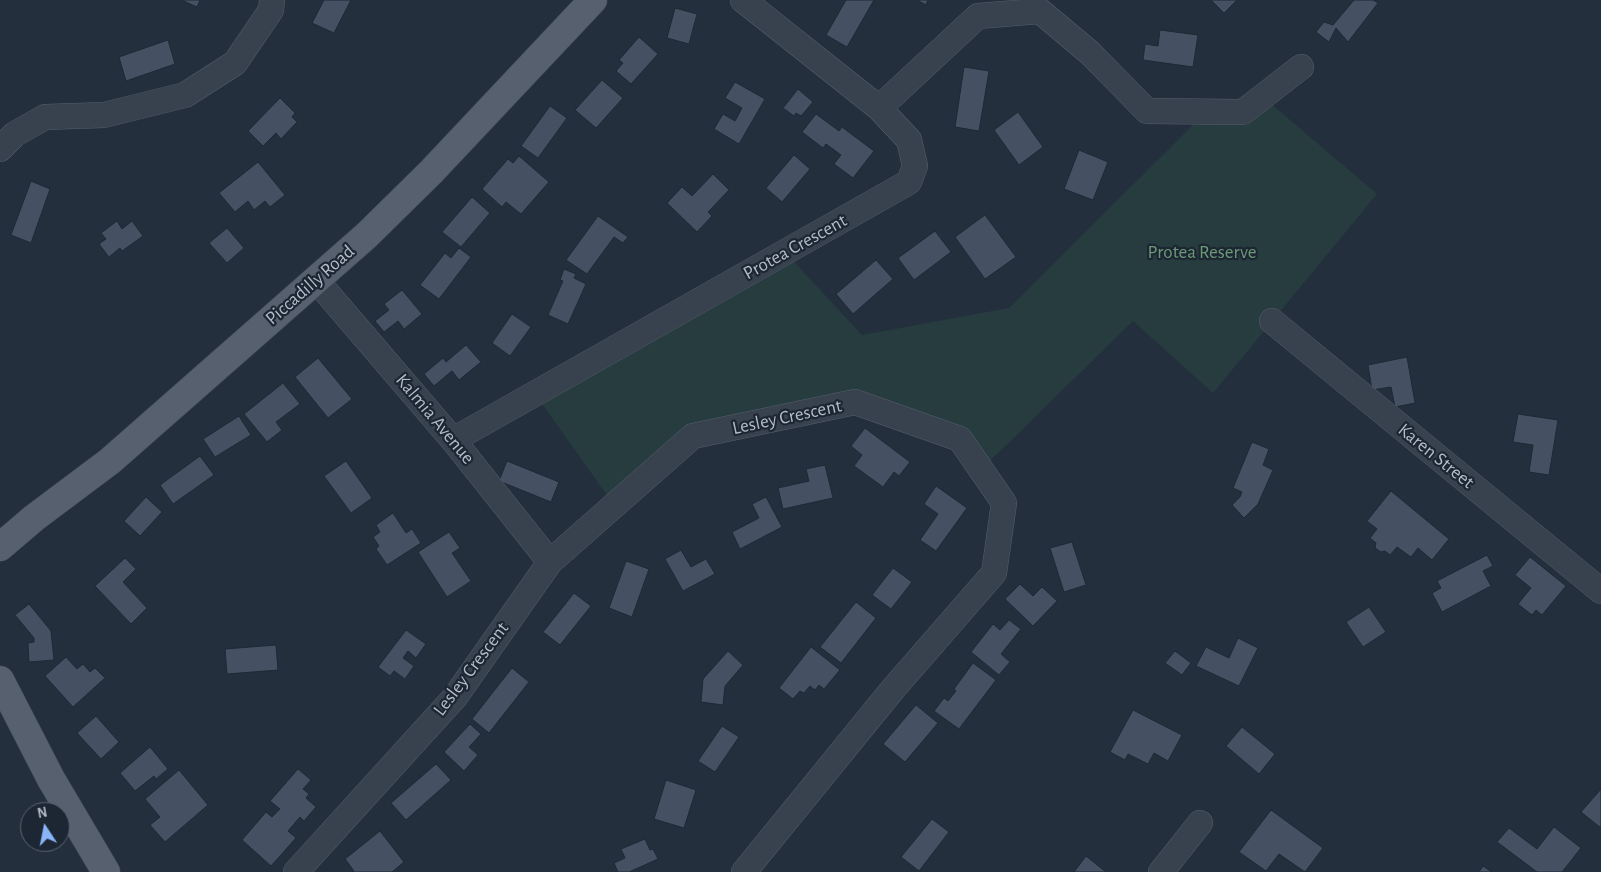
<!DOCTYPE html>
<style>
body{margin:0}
#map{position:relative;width:1601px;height:872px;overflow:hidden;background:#242f3e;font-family:"Alegreya Sans",sans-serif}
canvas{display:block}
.north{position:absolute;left:20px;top:802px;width:50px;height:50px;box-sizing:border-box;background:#1d2633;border:1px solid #59626f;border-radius:50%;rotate:349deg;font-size:14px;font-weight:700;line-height:20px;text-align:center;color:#b4bcc9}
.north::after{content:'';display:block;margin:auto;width:18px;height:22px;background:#8ab4f8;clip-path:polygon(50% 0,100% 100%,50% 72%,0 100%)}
</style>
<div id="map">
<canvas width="1601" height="872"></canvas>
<div class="north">N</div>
</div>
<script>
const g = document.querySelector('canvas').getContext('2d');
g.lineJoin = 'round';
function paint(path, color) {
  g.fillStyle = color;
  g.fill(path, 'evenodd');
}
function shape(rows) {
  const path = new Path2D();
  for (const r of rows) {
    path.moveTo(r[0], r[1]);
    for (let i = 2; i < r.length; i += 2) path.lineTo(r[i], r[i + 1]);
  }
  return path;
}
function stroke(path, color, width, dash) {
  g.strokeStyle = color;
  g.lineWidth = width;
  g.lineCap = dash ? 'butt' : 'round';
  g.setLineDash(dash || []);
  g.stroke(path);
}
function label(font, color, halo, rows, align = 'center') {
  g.font = font + ' "Alegreya Sans",sans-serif';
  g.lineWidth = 4.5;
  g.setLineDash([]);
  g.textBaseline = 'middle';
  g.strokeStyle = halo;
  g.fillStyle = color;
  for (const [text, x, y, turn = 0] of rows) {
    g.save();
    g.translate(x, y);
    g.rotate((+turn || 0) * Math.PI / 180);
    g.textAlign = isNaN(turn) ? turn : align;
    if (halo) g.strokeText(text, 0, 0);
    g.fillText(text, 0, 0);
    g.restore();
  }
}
const green = shape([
 [1263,97,1377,194,1213,393,1133,321,981,470,960,439,855,402,693,436,614,505,535,394,785,252,862,335,1009,308,1206,112]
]);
const building = shape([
 [181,0,200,0,197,7,181,0],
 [324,0,351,0,334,33,312,23,324,0],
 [846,0,874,0,847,47,826,35,846,0],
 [917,0,928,0,926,5,917,0],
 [1211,0,1237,0,1224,13,1211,0],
 [1354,0,1373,0,1378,3,1348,42,1336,28,1329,42,1316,32,1324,22,1333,25,1354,0],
 [675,8,697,14,689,44,667,38,675,8],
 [1160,30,1198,35,1193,67,1143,60,1145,44,1158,46,1160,30],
 [639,37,658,54,631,84,616,71,623,63,619,60,639,37],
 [168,40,175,64,126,81,119,57,168,40],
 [964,67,989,71,979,131,955,127,964,67],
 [602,80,623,98,596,128,575,110,602,80],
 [735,82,765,99,739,144,714,129,723,114,735,121,742,108,725,98,735,82],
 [798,89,813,102,801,116,796,113,794,116,783,108,798,89],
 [280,98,295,113,292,117,297,122,281,139,276,133,263,146,248,131,280,98],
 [550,106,567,118,538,158,521,146,550,106],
 [1018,112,1043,147,1019,165,994,130,1018,112],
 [816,114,839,131,842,127,874,151,853,178,834,164,841,155,826,144,823,148,802,132,816,114],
 [1079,150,1108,162,1093,200,1064,189,1079,150],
 [794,155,810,169,782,202,766,188,794,155],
 [519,156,549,182,521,214,506,202,502,207,482,189,508,159,513,163,519,156],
 [258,162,285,195,270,207,265,201,254,210,248,201,235,212,219,193,258,162],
 [713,174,729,190,708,212,712,216,697,232,667,203,682,187,692,196,713,174],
 [31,181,50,189,31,243,11,235,31,181],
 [472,197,490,213,461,247,442,232,472,197],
 [985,215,1016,257,985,279,955,237,985,215],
 [598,216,628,237,623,243,614,237,587,274,566,260,598,216],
 [117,221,122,229,132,221,143,236,122,251,120,248,109,257,99,244,106,239,101,233,117,221],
 [227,228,244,248,227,263,209,243,227,228],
 [935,231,951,252,914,280,898,258,935,231],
 [459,248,471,257,439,299,420,285,445,253,451,258,459,248],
 [876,260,893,279,853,314,836,294,876,260],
 [564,269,576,274,574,278,586,284,568,324,548,315,563,281,560,280,564,269],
 [402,290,422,314,404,329,398,321,384,332,375,321,389,310,384,304,402,290],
 [512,314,531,327,510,356,492,343,512,314],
 [466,345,481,362,459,380,452,371,434,386,424,374,443,358,446,362,466,345],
 [1407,357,1415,403,1395,407,1391,387,1372,390,1368,365,1407,357],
 [318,358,352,399,328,418,295,377,318,358],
 [283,383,300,404,276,422,282,430,267,442,244,414,283,383],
 [1518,414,1558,420,1549,475,1529,472,1533,445,1513,442,1518,414],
 [239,416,251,435,215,457,203,439,239,416],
 [865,428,910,462,899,476,894,472,883,487,854,466,862,455,851,446,865,428],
 [1252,442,1269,449,1263,465,1273,470,1258,504,1244,518,1232,505,1240,497,1242,492,1233,488,1252,442],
 [200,456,214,475,173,504,160,485,200,456],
 [346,461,372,498,351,513,324,476,346,461],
 [507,461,559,482,551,502,499,481,507,461],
 [825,465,833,498,783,509,778,488,809,481,806,469,825,465],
 [936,486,967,508,936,551,920,540,938,514,924,504,936,486],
 [1391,491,1449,539,1432,560,1418,548,1411,557,1397,547,1390,555,1385,551,1381,552,1375,548,1376,543,1370,538,1377,529,1367,521,1391,491],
 [146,497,162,512,140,536,124,521,146,497],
 [766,497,782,527,740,549,732,532,759,518,752,504,766,497],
 [393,513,406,533,412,529,421,543,387,565,376,549,379,546,373,537,380,532,376,525,393,513],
 [449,532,460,548,452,553,471,581,447,597,418,552,449,532],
 [1072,542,1086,585,1064,592,1050,548,1072,542],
 [681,550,691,567,706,559,715,574,683,591,665,559,681,550],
 [1487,555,1493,566,1483,571,1491,586,1442,612,1432,593,1441,588,1437,581,1487,555],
 [1530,557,1566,586,1542,615,1536,610,1532,615,1518,604,1531,588,1515,575,1530,557],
 [125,558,136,569,123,582,147,608,131,624,95,586,125,558],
 [626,561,649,569,632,617,609,608,626,561],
 [893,568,912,582,891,609,872,595,893,568],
 [1020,584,1033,596,1042,587,1057,601,1033,626,1005,599,1020,584],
 [574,593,591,606,560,645,543,632,574,593],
 [856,602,876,618,841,663,820,647,856,602],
 [29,604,51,631,54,660,29,662,28,643,34,642,34,638,15,615,29,604],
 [1369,607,1386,632,1363,647,1346,622,1369,607],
 [1009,620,1021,629,1001,654,1010,662,999,675,971,652,993,624,1000,630,1009,620],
 [406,630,426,644,416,658,408,651,403,658,414,666,405,679,394,671,390,676,378,667,406,630],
 [1238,638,1258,648,1239,686,1196,666,1206,647,1229,658,1238,638],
 [276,645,278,670,227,674,225,649,276,645],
 [811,647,840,670,824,689,819,685,815,690,810,686,804,693,800,691,793,699,779,688,811,647],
 [728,651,743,665,725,686,723,705,701,702,703,679,728,651],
 [1175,651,1191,663,1182,675,1165,663,1175,651],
 [66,657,77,669,83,664,90,672,95,668,105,678,73,707,45,676,66,657],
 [973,663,996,680,959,729,934,711,944,698,948,701,956,691,954,689,973,663],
 [512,668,529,682,489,733,472,719,512,668],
 [916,705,938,723,905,762,883,744,916,705],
 [1133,710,1182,735,1168,761,1154,753,1148,764,1128,754,1125,760,1110,752,1133,710],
 [96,716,119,742,101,759,77,733,96,716],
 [470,724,481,734,469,747,478,755,464,771,444,752,470,724],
 [722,726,739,737,715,772,698,761,722,726],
 [1242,727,1275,754,1259,774,1226,746,1242,727],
 [150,747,168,769,156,779,154,776,135,791,120,773,150,747],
 [436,764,451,780,406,820,391,803,436,764],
 [298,769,311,780,303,789,309,794,306,798,316,807,304,821,300,817,288,831,296,838,271,866,242,840,266,812,272,817,280,809,270,801,298,769],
 [179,770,208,805,165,842,150,825,160,817,145,799,179,770],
 [666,780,696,790,684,828,654,819,666,780],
 [1601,789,1601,828,1581,812,1601,789],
 [1271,810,1323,848,1305,872,1279,854,1266,871,1239,852,1271,810],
 [932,819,949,832,919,871,901,857,932,819],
 [1554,827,1581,848,1562,872,1537,872,1497,842,1509,828,1537,849,1554,827],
 [380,831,404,862,392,872,352,872,354,871,345,859,380,831],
 [645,839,650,850,653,849,658,859,629,872,618,872,614,863,625,858,621,849,645,839],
 [1086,856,1106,872,1074,872,1086,856],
 [1483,866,1492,872,1479,872,1483,866]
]);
const minor = shape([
 [879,108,978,16,1040,11,1090,53,1147,111,1243,112,1301,67],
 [0,149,15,134,45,117,104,115,185,95,235,63,271,10,272,0],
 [316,280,453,440,550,562],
 [1272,321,1601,591],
 [453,440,909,182,915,166,909,140,879,108,743,0],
 [296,872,455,697,550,562,693,436,855,402,960,439,1004,503,994,573,893,689,744,872],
 [1161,872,1200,823]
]);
const major = shape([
 [0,547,34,518,110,461,367,235,431,172,593,0],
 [0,680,51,779,106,872]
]);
const streetNames = [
 ["Protea Crescent",795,247,-29],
 ["Piccadilly Road",310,285,-41],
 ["Lesley Crescent",787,417,-12],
 ["Kalmia Avenue",435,419,50],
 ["Karen Street",1436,456,39],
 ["Lesley Crescent",471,669,-53]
];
const parkNames = [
 ["Protea Reserve",1202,252]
];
paint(green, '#263c3f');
paint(building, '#455162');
stroke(building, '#1f2835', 1);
stroke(minor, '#565f6c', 26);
stroke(major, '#414a57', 29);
stroke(minor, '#38414e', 25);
stroke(major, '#56606e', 28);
label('19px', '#b4bcc9', '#1d2633', streetNames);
label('19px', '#6b9a76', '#1d2633', parkNames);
</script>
